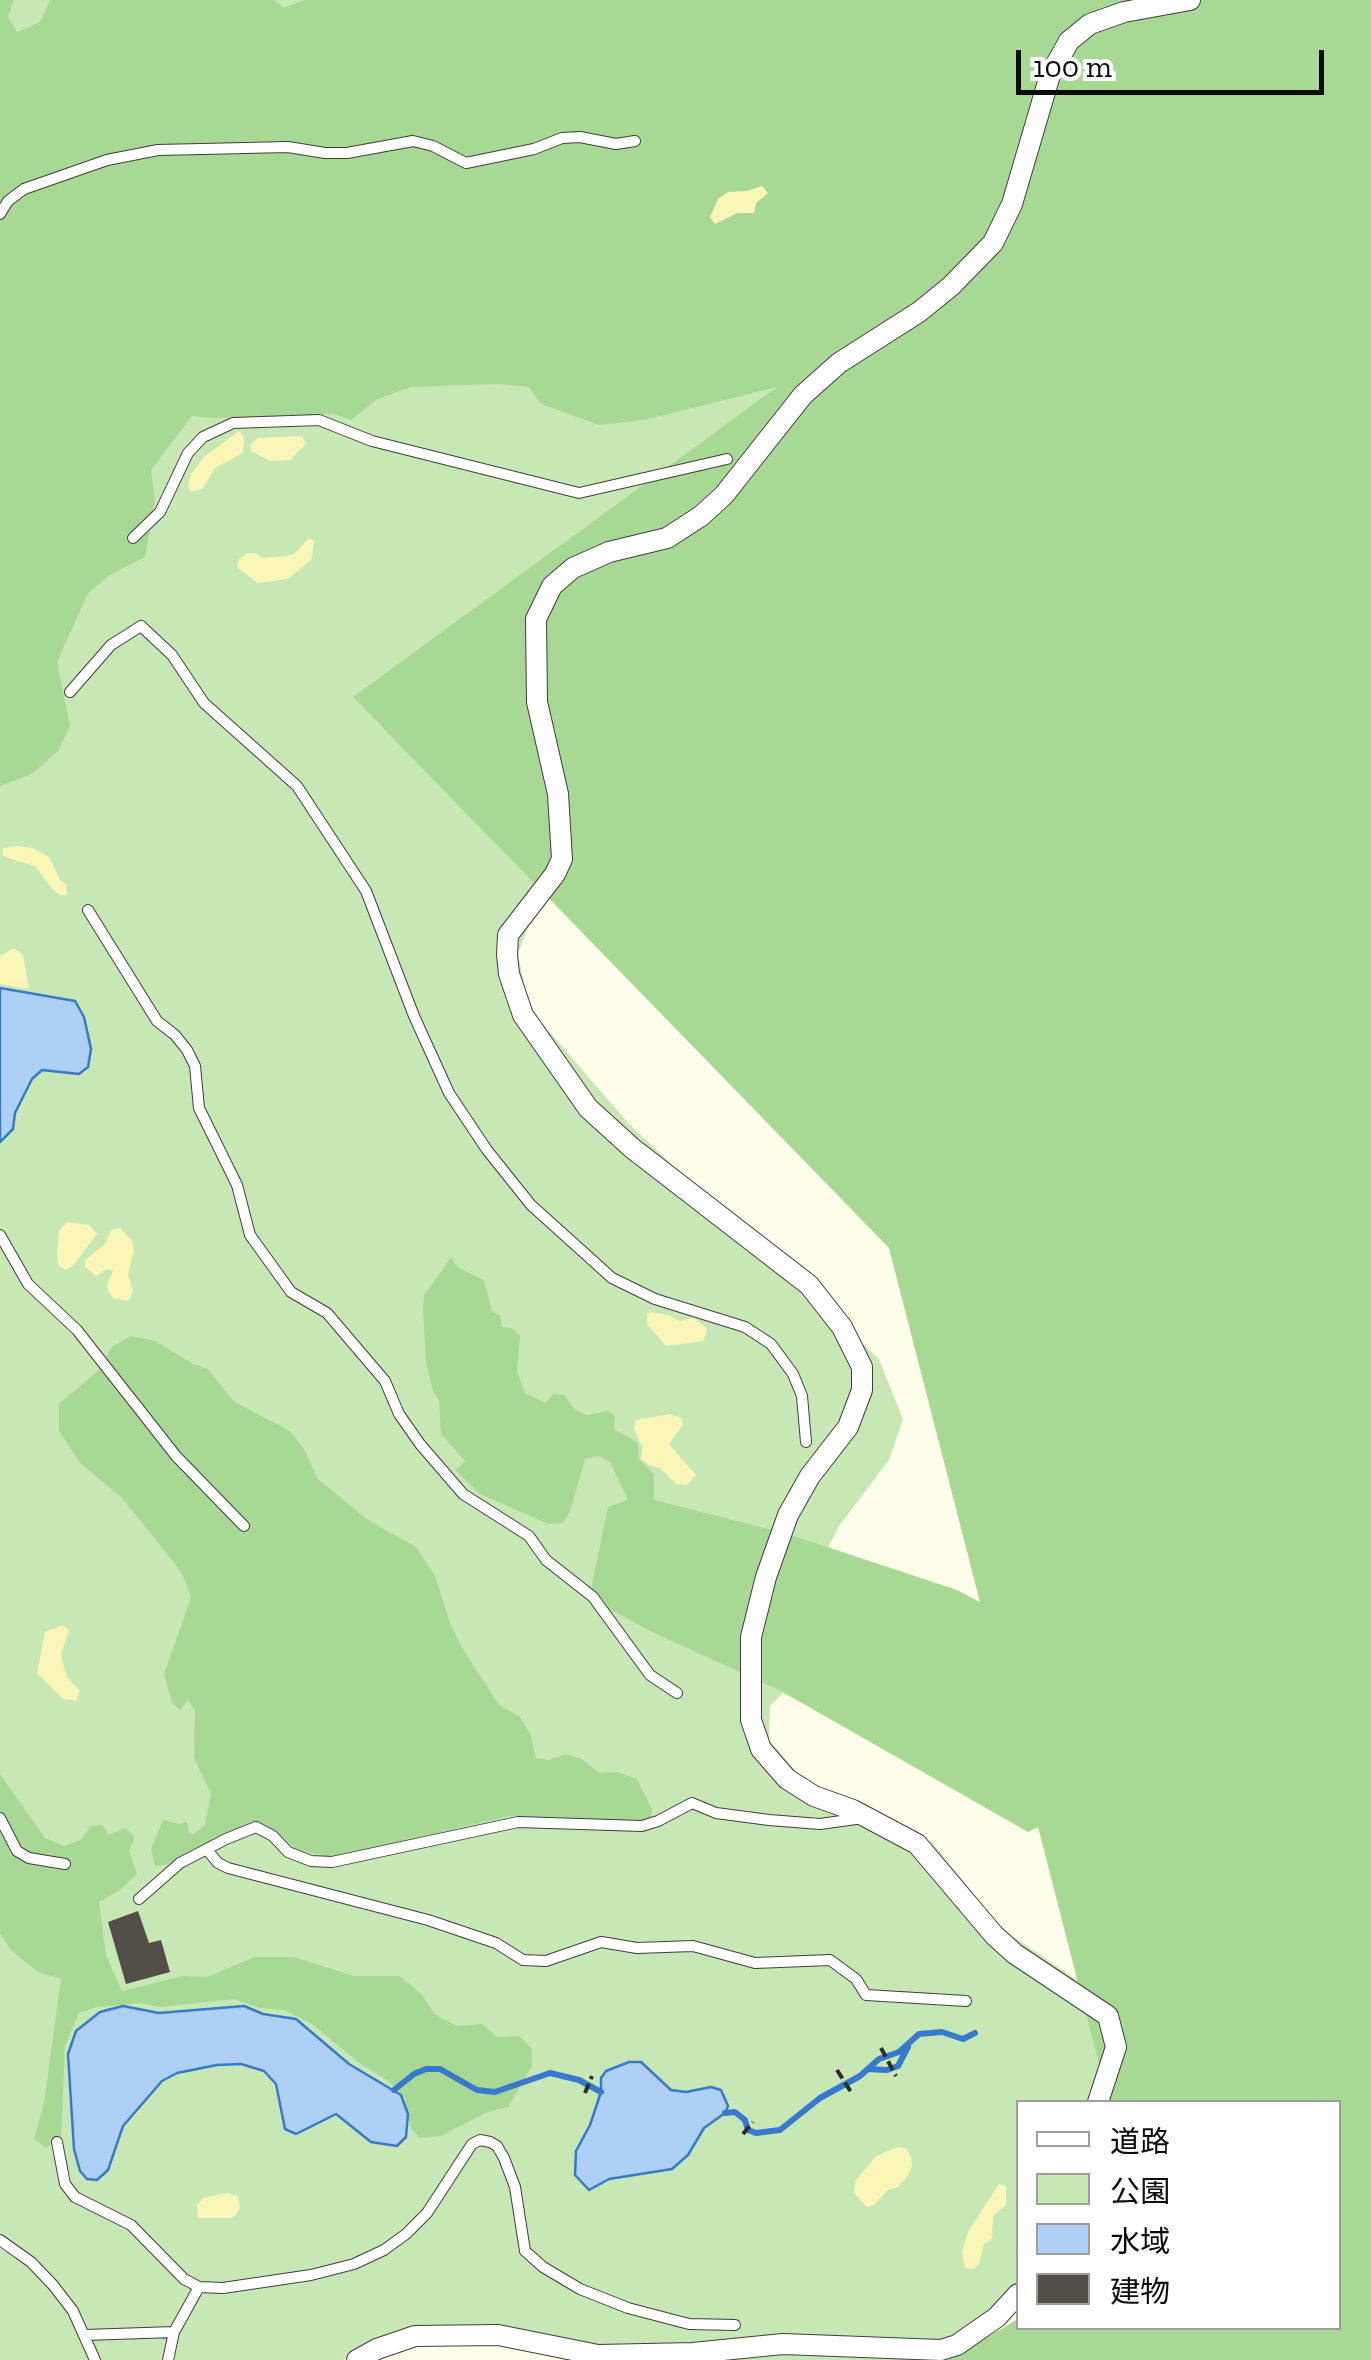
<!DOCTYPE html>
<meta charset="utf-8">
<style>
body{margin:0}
#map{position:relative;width:1371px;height:2360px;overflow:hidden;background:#fffeea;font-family:"Zilla Slab","Noto Sans JP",serif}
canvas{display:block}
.legend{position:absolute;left:1016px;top:2100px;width:325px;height:230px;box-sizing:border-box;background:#fff;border:2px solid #9d9d9d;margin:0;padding:12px 18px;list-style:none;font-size:30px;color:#0b0b0b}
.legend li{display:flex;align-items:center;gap:20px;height:50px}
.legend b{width:50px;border:2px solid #9d9d9d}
.scale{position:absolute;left:1016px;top:50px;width:308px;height:45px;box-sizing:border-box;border:5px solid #0b0b0b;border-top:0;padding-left:12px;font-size:30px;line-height:35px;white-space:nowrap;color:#0b0b0b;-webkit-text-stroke:8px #fff;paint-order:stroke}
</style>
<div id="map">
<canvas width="1371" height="2360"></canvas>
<ul class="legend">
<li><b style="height:12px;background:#fff"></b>道路</li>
<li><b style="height:28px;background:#c7e8b4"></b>公園</li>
<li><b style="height:28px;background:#afd0f6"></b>水域</li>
<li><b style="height:28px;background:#544e48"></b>建物</li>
</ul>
<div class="scale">100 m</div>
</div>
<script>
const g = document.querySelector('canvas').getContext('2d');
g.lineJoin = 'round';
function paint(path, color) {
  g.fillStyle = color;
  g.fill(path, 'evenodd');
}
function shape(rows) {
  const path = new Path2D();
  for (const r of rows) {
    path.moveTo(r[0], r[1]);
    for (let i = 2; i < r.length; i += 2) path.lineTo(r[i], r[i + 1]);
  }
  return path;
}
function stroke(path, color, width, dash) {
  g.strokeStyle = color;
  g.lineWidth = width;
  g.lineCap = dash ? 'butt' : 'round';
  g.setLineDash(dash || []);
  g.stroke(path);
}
const green = shape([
 [0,0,1371,0,542,856,532,916,518,954,529,1008,629,1124,879,1359,903,1419,889,1460,839,1526,820,1564,798,1678,770,1706,769,1740,805,1783,932,1842,1002,1929,1101,1996,1111,2102,1018,2102,1018,2310,952,2360,593,2360,499,2329,353,2354,343,2360,0,2360]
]);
const forest = shape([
 [0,0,14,0,8,17,17,32,40,22,50,0,274,0,284,8,305,0,1371,0,1371,2360,948,2360,1018,2319,1018,2328,1338,2328,1338,2102,1104,2102,1099,2064,1038,1827,1028,1832,779,1690,652,1632,589,1598,608,1507,628,1500,610,1462,599,1456,585,1459,570,1511,563,1523,548,1524,480,1494,456,1471,465,1461,441,1434,439,1400,433,1391,426,1362,423,1309,424,1296,451,1257,457,1267,484,1280,492,1311,500,1316,502,1327,511,1328,520,1336,517,1371,525,1393,546,1403,553,1394,564,1395,575,1410,587,1415,608,1411,615,1416,614,1429,638,1443,639,1459,654,1474,654,1500,788,1534,957,1590,980,1602,889,1248,353,697,777,387,644,420,599,425,541,404,529,387,499,384,410,387,376,400,351,420,334,414,214,418,192,416,151,470,155,501,145,557,110,575,88,593,57,662,70,726,58,751,32,774,0,786],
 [130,1336,155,1341,193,1364,208,1369,233,1401,290,1431,304,1449,318,1479,368,1520,416,1547,435,1576,451,1626,467,1656,499,1705,520,1717,530,1733,536,1758,549,1760,566,1754,582,1759,599,1773,617,1772,637,1779,652,1809,651,1819,640,1821,510,1816,333,1857,297,1850,275,1831,260,1824,165,1865,155,1866,151,1849,163,1820,179,1824,187,1822,189,1833,194,1834,205,1825,211,1794,194,1758,195,1710,188,1700,180,1710,172,1703,164,1674,191,1598,183,1575,161,1546,121,1497,80,1463,59,1431,59,1404,98,1371,112,1347],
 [0,1774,45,1838,64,1846,80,1840,91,1826,102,1825,109,1835,125,1828,135,1837,129,1851,137,1874,119,1891,99,1902,106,1955,122,1991,183,1976,207,1977,255,1957,294,1957,354,1976,400,1976,420,1993,436,2015,457,2026,482,2024,497,2037,519,2036,532,2049,532,2066,508,2107,485,2113,441,2136,419,2138,411,2128,405,2098,388,2081,358,2062,312,2024,285,2010,259,2008,234,1999,160,2007,142,2003,97,2007,79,2013,65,2046,61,2137,46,2148,34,2139,44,2103,61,1979,38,1972,12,1951,0,1934]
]);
const sand = shape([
 [762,186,768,193,756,203,754,213,737,213,715,224,710,217,718,199,728,192,747,191],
 [239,431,244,437,243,453,215,468,203,488,191,492,188,487,191,474,204,457],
 [302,436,306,444,290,460,270,461,251,451,250,445,258,438],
 [308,539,314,540,312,559,288,579,257,583,237,567,239,559,247,553,256,553,261,558,286,556,294,554],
 [17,846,32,848,49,857,60,880,66,884,67,895,61,895,52,889,36,867,3,856,3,848],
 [14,948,23,955,29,989,0,984,0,956],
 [67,1222,89,1225,97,1234,72,1267,65,1270,59,1266,57,1256,59,1231],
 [120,1228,132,1241,134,1250,128,1274,133,1292,128,1301,113,1298,108,1291,107,1284,113,1271,107,1269,96,1276,85,1267,85,1260,104,1245,111,1230],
 [651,1312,668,1315,679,1321,694,1318,707,1328,704,1341,666,1346,647,1324,647,1314],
 [670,1414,682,1418,683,1425,669,1444,696,1475,687,1485,676,1484,660,1468,649,1465,641,1459,642,1447,634,1429,636,1420],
 [63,1625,69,1630,61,1655,67,1677,80,1691,76,1701,63,1699,37,1673,45,1632],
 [898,2147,907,2149,911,2158,912,2166,907,2177,898,2187,888,2190,874,2205,867,2207,854,2193,855,2181,876,2156],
 [999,2184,1006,2186,1006,2205,993,2216,992,2239,984,2244,979,2264,973,2269,965,2268,962,2252,968,2232],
 [226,2193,238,2196,240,2208,236,2215,231,2218,198,2218,197,2205,203,2198]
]);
const water = shape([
 [0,988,75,1001,84,1017,91,1049,88,1067,79,1074,42,1070,32,1079,15,1113,13,1129,0,1142,0,988],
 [123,2006,159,2013,244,2006,263,2014,296,2019,349,2064,401,2095,408,2114,406,2137,397,2146,371,2142,336,2114,296,2134,285,2129,276,2084,264,2071,241,2064,217,2065,177,2073,162,2081,123,2126,108,2170,97,2180,87,2179,80,2171,74,2149,68,2054,76,2031,100,2012,123,2006],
 [629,2062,641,2062,671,2090,686,2092,711,2087,721,2090,728,2106,725,2113,704,2128,688,2155,672,2169,609,2179,589,2190,575,2175,576,2151,590,2125,601,2092,601,2078,606,2071,629,2062]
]);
const stream = shape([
 [868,2069,887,2070,898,2066,908,2047],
 [394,2090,414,2074,426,2069,440,2069,477,2090,495,2092,550,2073,579,2080,601,2092],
 [725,2113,735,2112,745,2120,748,2130,756,2133,780,2130,820,2098,860,2076,879,2059,899,2052,919,2034,942,2032,963,2039,975,2033]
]);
const building = shape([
 [138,1911,149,1943,161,1940,170,1972,126,1984,108,1922]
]);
const path = shape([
 [881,2048,896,2076],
 [837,2070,851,2092],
 [585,2093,592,2076],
 [743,2134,753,2122]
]);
const service = shape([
 [0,214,8,201,24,189,107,160,158,150,288,147,325,153,347,153,413,141,433,146,466,163,534,149,562,138,580,137,616,144,635,141],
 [133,538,160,512,188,453,203,437,233,423,319,420,372,441,579,493,727,459],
 [70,692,111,645,141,626,172,655,204,703,297,786,366,891,414,1016,449,1093,487,1150,531,1205,612,1278,655,1299,745,1327,771,1344,793,1374,802,1396,806,1442],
 [88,910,157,1021,175,1035,187,1050,195,1066,199,1108,237,1185,250,1235,291,1292,327,1313,385,1381,399,1414,420,1444,463,1494,529,1536,546,1560,593,1597,650,1675,677,1693],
 [0,1235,28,1284,77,1330,176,1456,244,1526],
 [0,1818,17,1851,29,1858,65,1864],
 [208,1851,218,1863,228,1868,428,1920,496,1943,523,1960,546,1961,601,1942,637,1948,693,1946,755,1963,830,1960,856,1979,866,1995,966,2001],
 [139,1899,180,1863,226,1839,256,1827,273,1836,288,1852,311,1861,332,1862,518,1822,642,1826,658,1821,692,1803,716,1813,769,1820,820,1824,863,1818],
 [57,2142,65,2184,75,2197,131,2225,184,2279,199,2287,223,2288,311,2275,354,2264,384,2250,406,2234,427,2213,472,2144,480,2140,490,2142,497,2146,504,2158,515,2187,525,2251,543,2267,580,2289,628,2308,689,2324,735,2325],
 [0,2240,31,2262,53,2285,73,2311,95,2360],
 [85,2335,174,2332],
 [168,2360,174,2332,199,2287]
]);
const minor = shape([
 [1098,2102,1116,2047,1108,2016,1015,1954,994,1935,917,1844,853,1810,814,1796,787,1779,761,1749,751,1720,751,1637,766,1577,788,1515,810,1476,848,1427,862,1390,862,1367,842,1327,809,1285,632,1148,588,1108,523,1015,509,974,507,955,508,935,555,874,562,859,558,794,537,702,536,619,552,586,573,568,609,552,667,538,701,516,724,495,803,395,839,363,919,312,951,286,993,243,1012,204,1050,75,1069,41,1090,24,1124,12,1190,0],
 [357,2360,377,2349,415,2336,498,2335,598,2355,693,2353,783,2344,941,2350,957,2345,997,2317,1018,2294]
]);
paint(green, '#c7e8b4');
paint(forest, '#a8d994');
paint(sand, '#faf6b7');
paint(water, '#afd0f6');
stroke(water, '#3679cd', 2.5);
stroke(stream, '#3679cd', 6);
paint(building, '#544e48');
stroke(service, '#3e3e3e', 12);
stroke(minor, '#3e3e3e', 22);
stroke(path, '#2d2d2d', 4, [10, 5]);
stroke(service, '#fff', 10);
stroke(minor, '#fff', 20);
</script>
